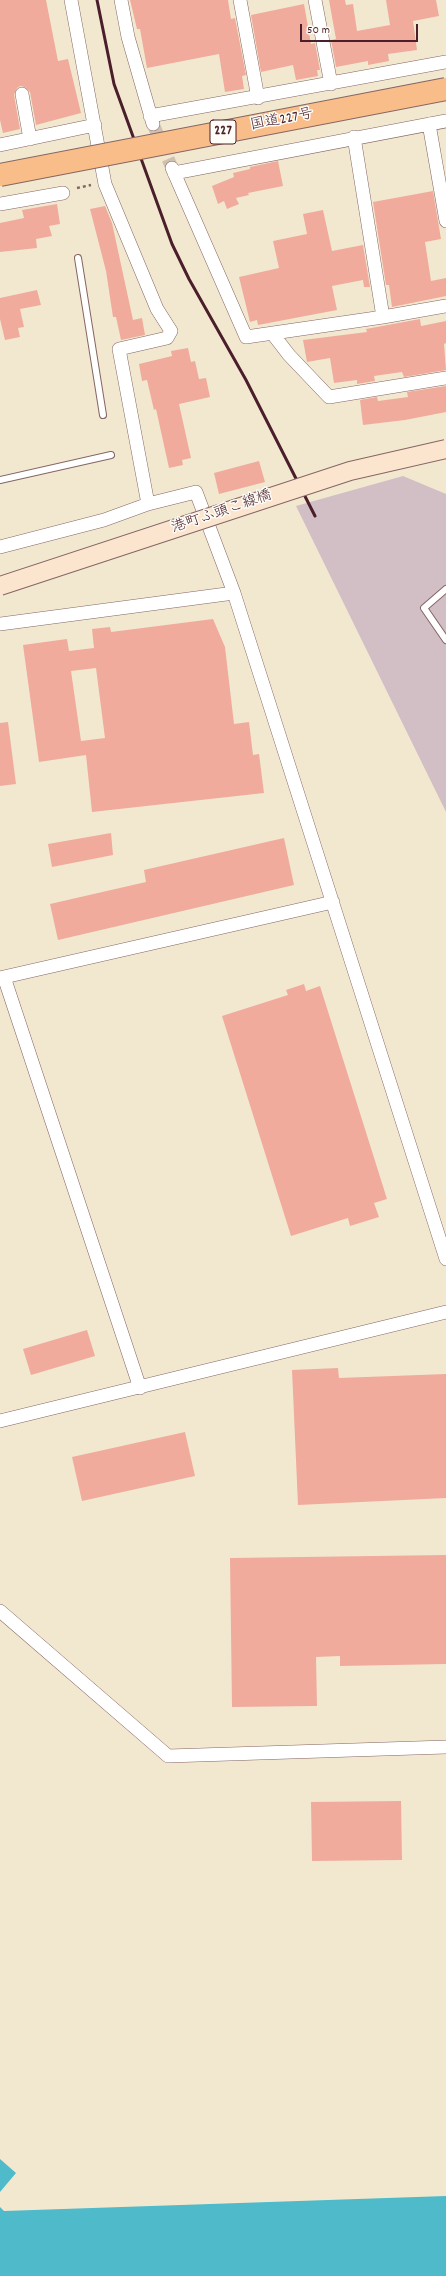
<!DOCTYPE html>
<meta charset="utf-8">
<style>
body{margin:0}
#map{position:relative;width:446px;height:2276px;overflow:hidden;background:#f2e8cf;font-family:Dekko,sans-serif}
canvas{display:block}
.scale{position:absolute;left:300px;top:24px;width:118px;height:18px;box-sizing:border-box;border:2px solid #4a1f2b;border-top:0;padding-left:5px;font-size:12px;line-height:14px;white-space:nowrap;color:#4a1f2b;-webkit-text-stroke:3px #fdfcf7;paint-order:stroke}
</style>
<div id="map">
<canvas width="446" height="2276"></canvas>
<div class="scale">50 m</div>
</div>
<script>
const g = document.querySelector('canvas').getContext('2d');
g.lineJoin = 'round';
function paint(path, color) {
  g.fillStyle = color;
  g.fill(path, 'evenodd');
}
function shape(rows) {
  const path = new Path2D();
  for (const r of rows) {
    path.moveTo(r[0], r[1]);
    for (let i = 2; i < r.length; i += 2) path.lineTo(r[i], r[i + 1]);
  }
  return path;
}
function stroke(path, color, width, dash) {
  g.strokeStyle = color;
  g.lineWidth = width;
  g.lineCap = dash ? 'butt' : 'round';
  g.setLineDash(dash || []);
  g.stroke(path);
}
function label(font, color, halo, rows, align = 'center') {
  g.font = font + ' Dekko,"Klee One",sans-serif';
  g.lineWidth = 3;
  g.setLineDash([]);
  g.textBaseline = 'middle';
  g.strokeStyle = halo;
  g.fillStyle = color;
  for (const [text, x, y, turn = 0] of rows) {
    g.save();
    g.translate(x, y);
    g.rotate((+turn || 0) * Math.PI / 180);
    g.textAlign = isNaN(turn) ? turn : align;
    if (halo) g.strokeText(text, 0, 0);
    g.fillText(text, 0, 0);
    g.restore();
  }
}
const industrial = shape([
 [403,476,446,494,446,812,296,506]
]);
const water = shape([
 [0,2159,16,2173,0,2192],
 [446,2196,446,2276,0,2276,0,2207,4,2211]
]);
const building = shape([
 [0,0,46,0,58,61,68,59,81,113,36,125,30,92,25,87,20,86,17,88,14,95,20,129,3,133,0,120],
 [130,0,228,0,231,19,235,18,246,75,242,76,244,89,225,92,219,54,147,68,140,29,137,29],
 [329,0,345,0,346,5,353,4,357,31,390,25,386,0,436,0,439,16,413,21,417,50,388,54,389,61,368,65,368,61,336,67,331,40,336,39],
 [304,4,311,44,315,43,320,70,317,70,318,76,296,80,293,65,261,72,251,15],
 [278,161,283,186,248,193,249,195,236,198,239,204,227,209,224,201,218,204,212,186,234,177,233,173,250,169,250,167],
 [433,191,441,239,425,242,431,281,446,278,446,296,392,307,389,285,386,285,373,202],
 [57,204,60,224,49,226,52,236,36,239,37,248,0,252,0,223,24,218,22,210],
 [105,206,112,223,133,320,142,318,145,335,121,340,116,317,113,317,106,271,90,209],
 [323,210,332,251,363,245,370,287,364,287,363,280,332,286,337,310,258,325,257,320,250,322,239,277,279,268,273,241,307,234,303,214],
 [37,290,41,305,20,309,24,327,18,328,20,337,5,340,0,319,0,298],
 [420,319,421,326,446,321,446,343,444,344,446,370,404,377,402,372,374,376,375,381,357,384,357,380,334,383,330,358,307,362,303,340,367,332,366,329],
 [188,348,191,362,195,361,199,379,206,378,210,397,179,404,191,458,182,460,183,465,169,468,156,409,154,410,147,380,142,381,139,364,172,356,171,351],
 [446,386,446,412,405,420,363,425,360,400,377,397,378,401,408,397,407,392],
 [259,461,265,482,219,494,214,473],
 [213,619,225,647,234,724,249,722,253,755,259,754,264,793,92,812,86,755,39,762,23,645,67,639,69,651,94,648,92,629,110,627,111,632],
 [96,668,105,738,81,741,71,671],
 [8,722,16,784,0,786,0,723],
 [111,833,113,855,52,867,48,844],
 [284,838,294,885,58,940,50,904,146,882,144,870],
 [304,984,306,991,320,986,387,1199,374,1203,379,1217,350,1226,348,1218,291,1236,222,1016,288,995,286,990],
 [87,1330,95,1356,31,1375,23,1349],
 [338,1368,339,1378,446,1374,446,1498,298,1505,292,1370],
 [185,1432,195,1476,82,1501,72,1457],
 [446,1555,446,1664,340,1666,340,1656,316,1657,317,1706,232,1707,230,1558],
 [401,1801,402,1860,312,1861,311,1802]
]);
const streetTunnel = shape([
 [153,124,172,168]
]);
const path = shape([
 [77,188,91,185]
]);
const lane = shape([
 [78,258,103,415],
 [0,480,111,455],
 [446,589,424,608,446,640]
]);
const street = shape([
 [71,0,105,184,157,309,171,331,167,338,119,349,148,504,196,492,234,593,446,1259],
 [121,0,128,37,153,124],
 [240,0,258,98],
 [315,0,331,84],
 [22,94,30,139],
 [150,116,446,62],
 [429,124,446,221],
 [354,137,383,317],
 [0,145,95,125],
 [172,168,246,337,383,317,446,306],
 [174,173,446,121],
 [0,204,63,193],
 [272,333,289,355,329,397,446,378],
 [0,547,104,520,148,504],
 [0,624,234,593],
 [4,977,140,1388],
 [0,978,333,902],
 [0,1421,446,1312],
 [0,1611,168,1756,446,1747]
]);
const rail = shape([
 [97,0,114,84,172,244,189,279,246,380,315,516]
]);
const secondaryBridge = shape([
 [0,586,350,471,446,449]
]);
const highwayBridge = shape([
 [0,175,446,89]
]);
const shields = [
 [223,132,26]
];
const shieldNames = [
 ["227",223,132]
];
const streetNames = [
 ["国道227号",282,121,-11],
 ["港町ふ頭こ線橋",222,513,-19]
];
paint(industrial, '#d2bec5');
paint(water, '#4ebaca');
paint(building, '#f0ab9d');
stroke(streetTunnel, '#d0c0ae', 13, [13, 6]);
stroke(lane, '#856564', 8);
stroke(street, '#856564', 14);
stroke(path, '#856564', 2.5, [3, 3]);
stroke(lane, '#fff', 6);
stroke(street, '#fff', 13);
stroke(rail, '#4a1f2b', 3);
stroke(secondaryBridge, '#856564', 20, []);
stroke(highwayBridge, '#856564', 24, []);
stroke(secondaryBridge, '#fce5cf', 18);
stroke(highwayBridge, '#f8bd88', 22);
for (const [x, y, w] of shields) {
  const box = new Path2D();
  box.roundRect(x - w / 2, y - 12, w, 24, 3);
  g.fillStyle = '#fdfcf7';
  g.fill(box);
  stroke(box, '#4a1f2b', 1);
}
label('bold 14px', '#4a1f2b', null, shieldNames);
label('15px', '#4a1f2b', '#fdfcf7', streetNames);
</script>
